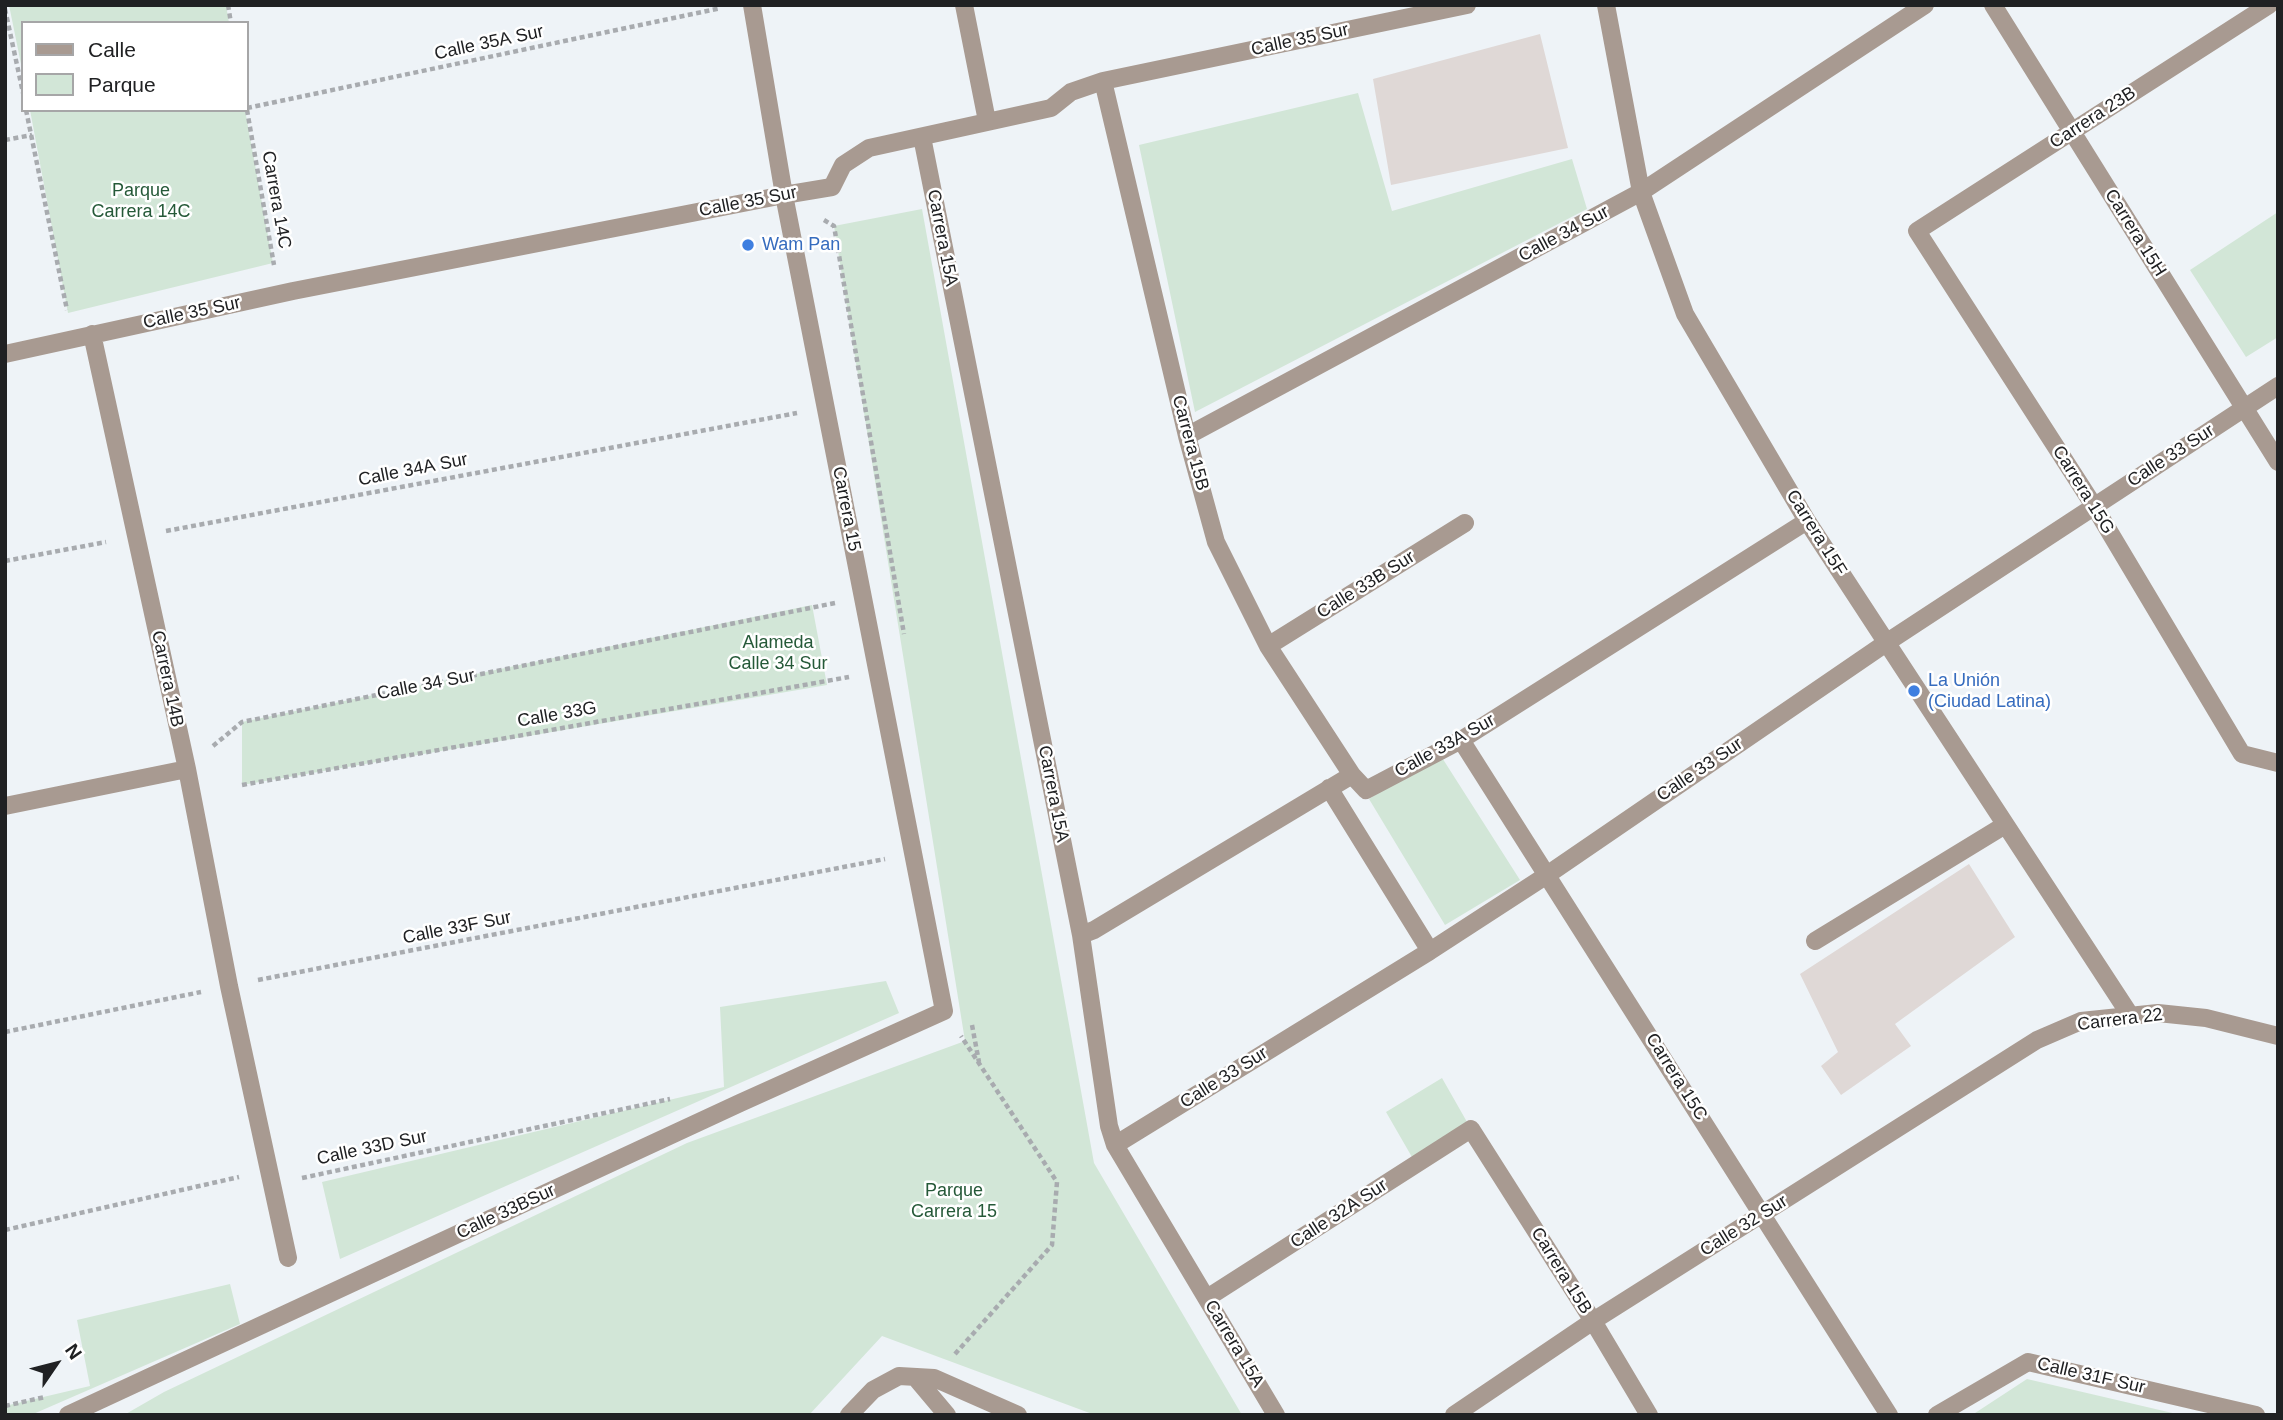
<!DOCTYPE html>
<meta charset="utf-8">
<style>
body{margin:0}
#map{position:relative;width:2283px;height:1420px;overflow:hidden;background:#eef3f7;font-family:Arial,sans-serif}
canvas{display:block}
.frame{position:absolute;inset:0;border:7px solid #202123;pointer-events:none}
.legend{position:absolute;left:21px;top:21px;width:228px;height:91px;box-sizing:border-box;background:#fff;border:2px solid #a6a6a7;margin:0;padding:9px 12px;list-style:none;font-size:21px;color:#202123}
.legend li{display:flex;align-items:center;gap:14px;height:35px}
.legend b{width:35px;border:2px solid #a6a6a7}
.north{position:absolute;left:21px;top:1329px;width:70px;height:70px;-webkit-text-stroke:5px #fff;paint-order:stroke;rotate:55deg;font-size:19px;font-weight:700;line-height:28px;text-align:center;color:#202123}
.north::after{content:'';display:block;margin:auto;width:24px;height:32px;background:#202123;clip-path:polygon(50% 0,100% 100%,50% 72%,0 100%)}
</style>
<div id="map">
<canvas width="2283" height="1420"></canvas>
<div class="frame"></div>
<ul class="legend">
<li><b style="height:9px;background:#a89a91"></b>Calle</li>
<li><b style="height:19px;background:#d2e6d7"></b>Parque</li>
</ul>
<div class="north">N</div>
</div>
<script>
const g = document.querySelector('canvas').getContext('2d');
g.lineJoin = 'round';
function paint(path, color) {
  g.fillStyle = color;
  g.fill(path, 'evenodd');
}
function shape(rows) {
  const path = new Path2D();
  for (const r of rows) {
    path.moveTo(r[0], r[1]);
    for (let i = 2; i < r.length; i += 2) path.lineTo(r[i], r[i + 1]);
  }
  return path;
}
function stroke(path, color, width, dash) {
  g.strokeStyle = color;
  g.lineWidth = width;
  g.lineCap = dash ? 'butt' : 'round';
  g.setLineDash(dash || []);
  g.stroke(path);
}
function label(font, color, halo, rows, align = 'center') {
  g.font = font + ' Arial,sans-serif';
  g.lineWidth = 5;
  g.setLineDash([]);
  g.textBaseline = 'middle';
  g.strokeStyle = halo;
  g.fillStyle = color;
  for (const [text, x, y, turn = 0] of rows) {
    g.save();
    g.translate(x, y);
    g.rotate((+turn || 0) * Math.PI / 180);
    g.textAlign = isNaN(turn) ? turn : align;
    if (halo) g.strokeText(text, 0, 0);
    g.fillText(text, 0, 0);
    g.restore();
  }
}
const green = shape([
 [9,5,226,5,229,23,23,23,23,74],
 [1358,93,1392,211,1572,159,1587,209,1195,412,1139,145],
 [30,110,245,110,273,263,68,313],
 [922,209,1094,1163,1242,1415,1095,1415,882,1336,809,1415,124,1415,164,1392,687,1143,965,1041,834,226],
 [2278,212,2278,337,2246,357,2190,270],
 [812,605,827,685,242,785,242,722],
 [1439,753,1520,880,1445,925,1369,799],
 [886,981,899,1013,340,1259,322,1182,724,1087,720,1007],
 [1442,1078,1471,1129,1416,1164,1386,1112],
 [230,1284,240,1324,31,1415,5,1415,5,1406,90,1386,77,1320],
 [2027,1379,2181,1415,1972,1415]
]);
const building = shape([
 [1540,34,1568,148,1391,185,1373,79],
 [1969,864,2015,937,1895,1024,1911,1046,1841,1095,1821,1066,1838,1052,1800,974]
]);
const path = shape([
 [228,5,231,23],
 [5,9,23,93],
 [247,108,721,8],
 [26,110,67,310],
 [247,110,274,265],
 [5,140,32,135],
 [824,220,834,226,904,634],
 [166,531,797,413],
 [5,561,106,542],
 [213,746,242,722,835,603],
 [242,785,849,677],
 [258,980,885,859],
 [972,1025,979,1062],
 [5,1032,201,992],
 [302,1178,670,1099],
 [5,1230,239,1177],
 [955,1354,1052,1245,1057,1182,961,1036],
 [5,1406,45,1397]
]);
const minor = shape([
 [964,5,987,121],
 [1606,5,1641,192,1685,314,1807,521,2130,1015],
 [1993,5,2278,462],
 [2269,5,1917,231,2094,506,2242,754,2278,763],
 [1103,81,1187,436,1216,542,1268,646,1352,775],
 [922,137,1081,935,1109,1126,1115,1145,1276,1415],
 [92,334,187,769,229,986,288,1258],
 [5,354,293,291,784,195,832,187,843,165,869,148,1051,108,1071,92,1103,81,1467,5],
 [1187,436,1641,192,1925,5],
 [1268,646,1465,523],
 [1461,740,1889,1415],
 [1329,788,1430,951],
 [5,806,187,769],
 [1081,935,1094,930,1352,775,1366,790,1461,740,1807,521],
 [1815,941,2005,825],
 [1115,1145,1430,951,1547,875,1886,643,2278,386],
 [1207,1298,1471,1129,1593,1321,1649,1415],
 [915,1377,947,1415],
 [68,1415,740,1103,944,1011,784,195,752,5],
 [849,1415,873,1390,899,1376,934,1378,1018,1415],
 [1454,1415,1593,1321,2037,1040,2081,1021,2158,1013,2206,1018,2278,1036],
 [1937,1415,2028,1362,2256,1415]
]);
const markers = [
 [748,245,7,"#3f7fe0"],
 [1914,691,7,"#3f7fe0"]
];
const streetNames = [
 ["Calle 35 Sur",1300,40,-12],
 ["Calle 35A Sur",489,43,-12],
 ["Carrera 23B",2093,118,-33],
 ["Carrera 14C",276,200,80],
 ["Calle 35 Sur",748,202,-11],
 ["Carrera 15H",2135,233,58],
 ["Calle 34 Sur",1564,234,-28],
 ["Carrera 15A",942,238,79],
 ["Calle 35 Sur",192,313,-12],
 ["Carrera 15B",1190,443,75],
 ["Calle 33 Sur",2171,456,-33],
 ["Calle 34A Sur",413,470,-11],
 ["Carrera 15G",2083,490,58],
 ["Carrera 15",846,509,79],
 ["Carrera 15F",1816,533,58],
 ["Calle 33B Sur",1366,585,-32],
 ["Carrera 14B",167,679,78],
 ["Calle 34 Sur",426,685,-11],
 ["Calle 33G",557,715,-10],
 ["Calle 33A Sur",1445,746,-29],
 ["Calle 33 Sur",1700,770,-34],
 ["Carrera 15A",1053,794,79],
 ["Calle 33F Sur",457,928,-11],
 ["Carrera 22",2120,1020,-7],
 ["Carrera 15C",1676,1077,58],
 ["Calle 33 Sur",1224,1078,-32],
 ["Calle 33D Sur",372,1148,-12],
 ["Calle 33BSur",506,1212,-25],
 ["Calle 32A Sur",1339,1214,-33],
 ["Calle 32 Sur",1744,1226,-32],
 ["Carrera 15B",1561,1271,58],
 ["Carrera 15A",1234,1344,59],
 ["Calle 31F Sur",2091,1376,13]
];
const parkNames = [
 ["Parque",141,191],
 ["Carrera 14C",141,212],
 ["Alameda",778,643],
 ["Calle 34 Sur",778,664],
 ["Parque",954,1191],
 ["Carrera 15",954,1212]
];
const shopNames = [
 ["Wam Pan",762,245],
 ["La Unión",1928,681],
 ["(Ciudad Latina)",1928,702]
];
paint(green, '#d2e6d7');
paint(building, '#dfd8d6');
stroke(path, '#a8abaf', 4.5, [5, 3.5]);
stroke(minor, '#a89a91', 18);
for (const [x, y, r, color] of markers) {
  const dot = new Path2D();
  dot.arc(x, y, r, 0, 2 * Math.PI);
  g.fillStyle = color;
  g.fill(dot);
  stroke(dot, '#fff', 2.5);
}
label('18px', '#202123', '#fff', streetNames);
label('18px', '#255938', '#fff', parkNames);
label('18px', '#366cbe', '#fff', shopNames, 'left');
</script>
